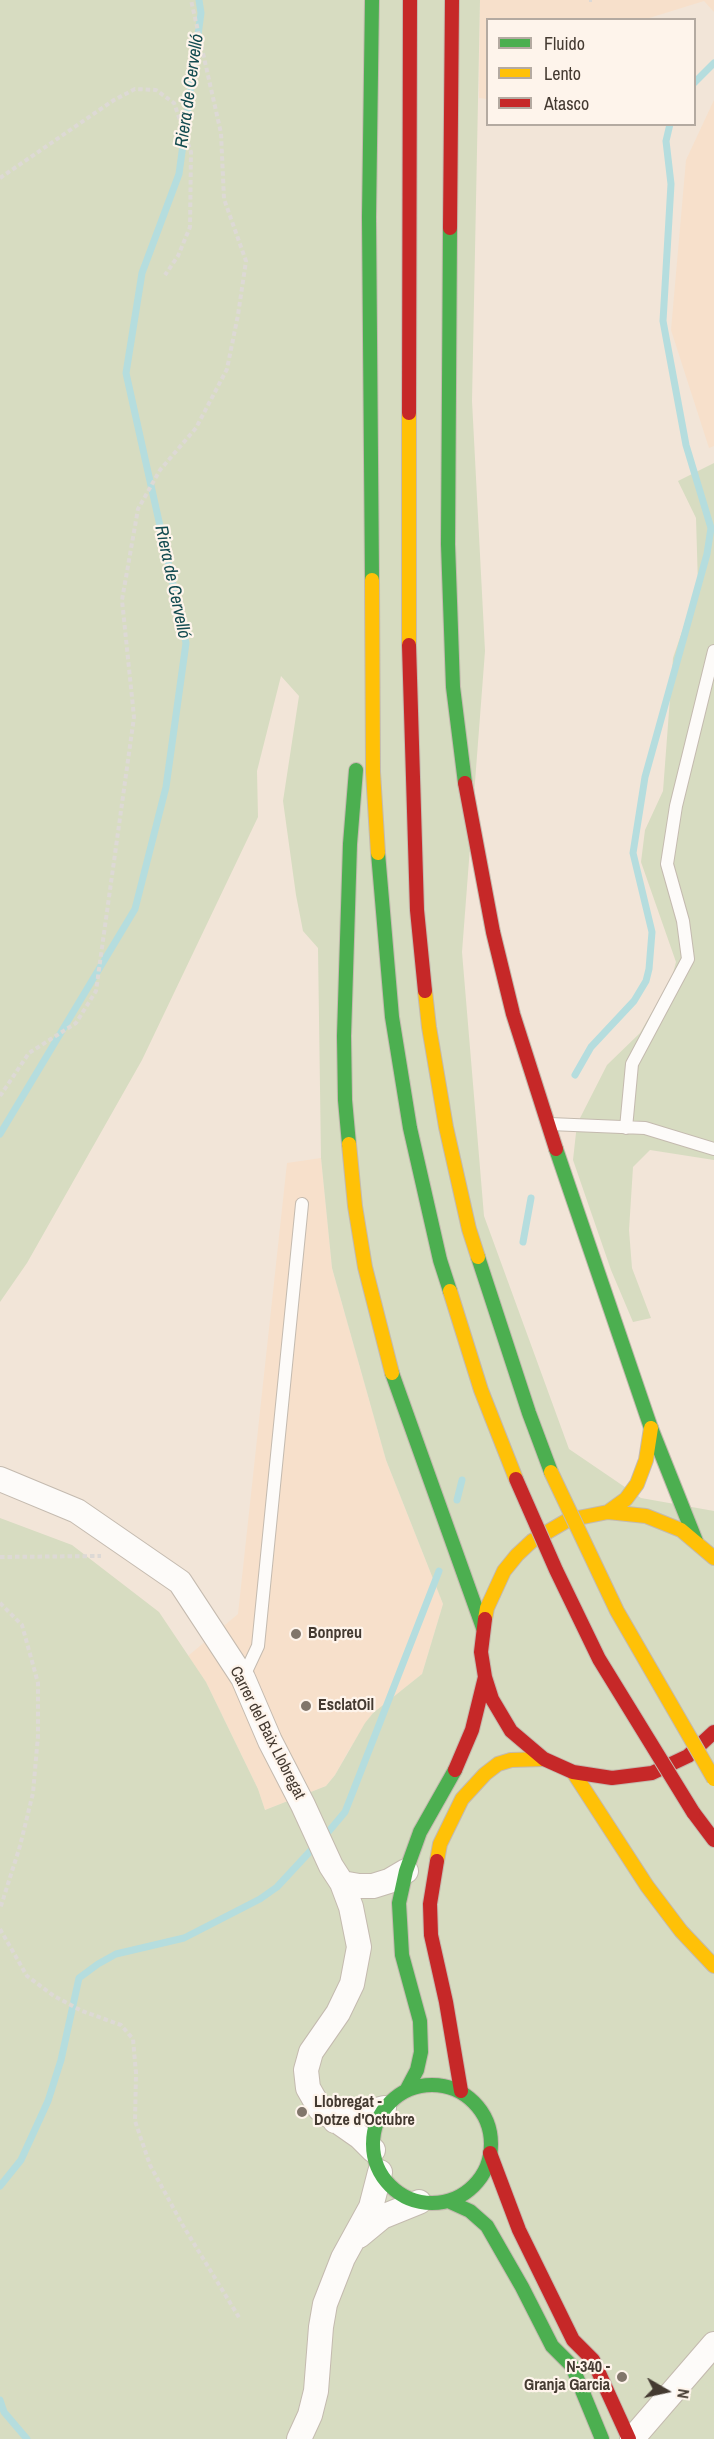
<!DOCTYPE html>
<meta charset="utf-8">
<style>
body{margin:0}
#map{position:relative;width:714px;height:2439px;overflow:hidden;background:#f2e5d8;font-family:"Archivo Narrow",sans-serif}
canvas{display:block}
.legend{position:absolute;left:486px;top:18px;width:210px;height:108px;box-sizing:border-box;background:#fef4eb;border:2px solid #b4aaa1;margin:0;padding:8px 10px;list-style:none;font-size:18px;color:#443a31}
.legend li{display:flex;align-items:center;gap:12px;height:30px}
.legend b{width:30px;border:2px solid #b4aaa1}
.north{position:absolute;left:636px;top:2361px;width:60px;height:60px;-webkit-text-stroke:4px #fef4eb;paint-order:stroke;rotate:99deg;font-size:16px;font-weight:700;line-height:24px;text-align:center;color:#443a31}
.north::after{content:'';display:block;margin:auto;width:21px;height:27px;background:#443a31;clip-path:polygon(50% 0,100% 100%,50% 72%,0 100%)}
</style>
<div id="map">
<canvas width="714" height="2439"></canvas>
<ul class="legend">
<li><b style="height:8px;background:#4caf50"></b>Fluido</li>
<li><b style="height:8px;background:#ffc107"></b>Lento</li>
<li><b style="height:8px;background:#c62828"></b>Atasco</li>
</ul>
<div class="north">N</div>
</div>
<script>
const g = document.querySelector('canvas').getContext('2d');
g.lineJoin = 'round';
function paint(path, color) {
  g.fillStyle = color;
  g.fill(path, 'evenodd');
}
function shape(rows) {
  const path = new Path2D();
  for (const r of rows) {
    if (r.length === 3) {
      path.moveTo(r[0] + r[2], r[1]);
      path.arc(r[0], r[1], r[2], 0, 2 * Math.PI);
      continue;
    }
    path.moveTo(r[0], r[1]);
    for (let i = 2; i < r.length; i += 2) path.lineTo(r[i], r[i + 1]);
  }
  return path;
}
function stroke(path, color, width, dash) {
  g.strokeStyle = color;
  g.lineWidth = width;
  g.lineCap = dash ? 'butt' : 'round';
  g.setLineDash(dash || []);
  g.stroke(path);
}
function label(font, color, halo, rows, align = 'center') {
  g.font = font + ' "Archivo Narrow",sans-serif';
  g.lineWidth = 4.5;
  g.setLineDash([]);
  g.textBaseline = 'middle';
  g.strokeStyle = halo;
  g.fillStyle = color;
  for (const [text, x, y, turn = 0] of rows) {
    g.save();
    g.translate(x, y);
    g.rotate((+turn || 0) * Math.PI / 180);
    g.textAlign = isNaN(turn) ? turn : align;
    if (halo) g.strokeText(text, 0, 0);
    g.fillText(text, 0, 0);
    g.restore();
  }
}
const built = shape([
 [480,0,714,0,714,12,704,1,646,19,488,20,487,99,479,98],
 [714,100,714,446,709,448,671,330,686,160],
 [321,1158,332,1268,386,1460,443,1604,422,1674,373,1713,349,1750,335,1775,326,1786,265,1810,258,1789,206,1682,188,1656,238,1614,287,1163]
]);
const green = shape([
 [0,0,480,0,472,401,485,651,462,952,484,1216,569,1449,641,1498,714,1511,714,2439,0,2439,0,1518,72,1545,159,1612,206,1682,258,1789,265,1810,326,1786,335,1775,365,1723,373,1713,422,1674,443,1604,386,1460,332,1268,321,1158,318,948,303,931,296,895,283,801,299,696,281,676,257,771,258,817,142,1060,27,1263,0,1302],
 [714,463,714,1160,650,1150,633,1167,629,1230,632,1268,651,1318,633,1322,611,1270,573,1160,577,1124,607,1065,640,1033,672,977,676,962,641,862,645,830,663,791,673,658,698,585,696,518,678,481]
]);
const stream = shape([
 [694,83,714,63],
 [575,1075,591,1047,634,1001,646,981,649,969,652,932,633,853,645,777,707,554,711,528,686,445,663,321,671,184,666,141,670,124],
 [0,1134,135,909,166,787,186,643,126,373,142,273,179,174,201,13,199,0],
 [523,1242,531,1198],
 [457,1500,462,1480],
 [324,1837,345,1812,439,1571],
 [0,2186,21,2160,48,2101,61,2060,79,1978,98,1964,116,1954,184,1938,260,1899,277,1887,316,1845],
 [0,2400,4,2412,27,2439]
]);
const path = shape([
 [589,0,592,0],
 [0,178,114,100,135,89,156,90,174,103,191,152,190,227,178,256,165,275],
 [0,1096,29,1053,76,1023,96,991,134,717,122,600,138,509,160,470,196,428,227,369,238,315,246,261,224,199,221,133,191,0],
 [0,1557,101,1556],
 [0,1603,22,1625,38,1683,38,1736,33,1793,20,1846,0,1909],
 [0,1929,27,1976,54,1996,82,2011,121,2025,133,2039,136,2073,135,2121,150,2165,182,2224,240,2319]
]);
const lane = shape([
 [550,1124,645,1128,714,1149],
 [626,1128,632,1064,688,959,683,921,667,864,676,806,714,651],
 [243,1678,258,1646,302,1204]
]);
const street = shape([
 [0,1479,77,1511,180,1582,243,1678,270,1741,303,1805,331,1866,342,1883,351,1907,359,1947,352,1984,338,2013,311,2052,306,2070,308,2088,320,2109,360,2137,373,2150],
 [342,1883,359,1886,373,1886,389,1881,406,1871],
 [335,2121,384,2108],
 [359,2236,382,2217,419,2202],
 [299,2439,310,2415,316,2391,321,2327,325,2304,343,2258,371,2207,380,2172],
 [632,2439,714,2344]
]);
const fast = shape([
 [450,228,448,544,453,687,465,783],
 [372,580,369,217,372,0],
 [378,853,392,1017,410,1128,440,1260,450,1291],
 [349,1144,345,1100,344,1036,350,844,356,770],
 [556,1149,651,1428,696,1541],
 [478,1257,529,1413,551,1472],
 [392,1373,483,1628],
 [432,2144,59],
 [407,2089,417,2070,421,2052,420,2021,402,1955,399,1903,406,1871,420,1832,455,1770],
 [448,2201,470,2211,487,2226,522,2287,552,2346,572,2366,602,2439]
]);
const slow = shape([
 [372,580,373,772,378,853],
 [409,645,409,413],
 [425,991,429,1027,446,1127,469,1229,478,1257],
 [349,1144,355,1206,365,1267,392,1373],
 [450,1291,481,1390,516,1479],
 [608,1512,626,1499,637,1484,646,1460,651,1428],
 [485,1619,487,1608,504,1571,517,1555,532,1541,568,1520,608,1512,646,1516,681,1530,714,1558],
 [573,1772,647,1886,681,1931,714,1966],
 [437,1861,440,1844,462,1799,485,1774,498,1764,511,1760,544,1759]
]);
const jam = shape([
 [450,228,452,0],
 [409,413,410,0],
 [409,645,417,910,425,991],
 [465,783,493,932,513,1014,556,1149],
 [485,1619,481,1652,485,1677,492,1699,511,1731,544,1759,573,1772,612,1778,652,1773,688,1756,714,1732],
 [455,1770,472,1730,485,1677],
 [693,1812,714,1840],
 [437,1861,430,1904,431,1935,446,2002,461,2091],
 [490,2153,519,2230,573,2340,593,2360,629,2439]
]);
const slowBridge = shape([
 [551,1472,617,1611,714,1779]
]);
const jamBridge = shape([
 [516,1479,556,1570,599,1659,693,1812]
]);
const markers = [
 [296,1634,6,"#81766b"],
 [306,1706,6,"#81766b"],
 [302,2112,6,"#81766b"],
 [622,2377,6,"#81766b"]
];
const poiNames = [
 ["Bonpreu",308,1634],
 ["EsclatOil",318,1706],
 ["Llobregat -",314,2103],
 ["Dotze d'Octubre",314,2121],
 ["N-340 -",610,2368,"right"],
 ["Granja Garcia",610,2386,"right"]
];
const streetNames = [
 ["Carrer del Baix Llobregat",267,1733,63]
];
const waterNames = [
 ["Riera de Cervelló",190,91,-82],
 ["Riera de Cervelló",172,582,78]
];
paint(built, '#f7e0cb');
paint(green, '#d7dcc1');
stroke(stream, '#b5ddde', 7);
stroke(lane, '#c4baaf', 14);
stroke(street, '#c4baaf', 26);
stroke(fast, '#c4baaf', 16);
stroke(slow, '#c4baaf', 16);
stroke(jam, '#c4baaf', 16);
stroke(path, '#ddd9d5', 4, [4.5, 3]);
stroke(lane, '#fdfbf9', 12);
stroke(street, '#fdfbf9', 24);
stroke(fast, '#4caf50', 14);
stroke(slow, '#ffc107', 14);
stroke(jam, '#c62828', 14);
stroke(slowBridge, '#c4baaf', 16, []);
stroke(jamBridge, '#c4baaf', 16, []);
stroke(slowBridge, '#ffc107', 14);
stroke(jamBridge, '#c62828', 14);
for (const [x, y, r, color] of markers) {
  const dot = new Path2D();
  dot.arc(x, y, r, 0, 2 * Math.PI);
  g.fillStyle = color;
  g.fill(dot);
  stroke(dot, '#fef4eb', 2);
}
label('bold 16px', '#443a31', '#fef4eb', poiNames, 'left');
label('16px', '#443a31', '#fef4eb', streetNames);
label('italic 18px', '#134b50', '#fef4eb', waterNames);
</script>
